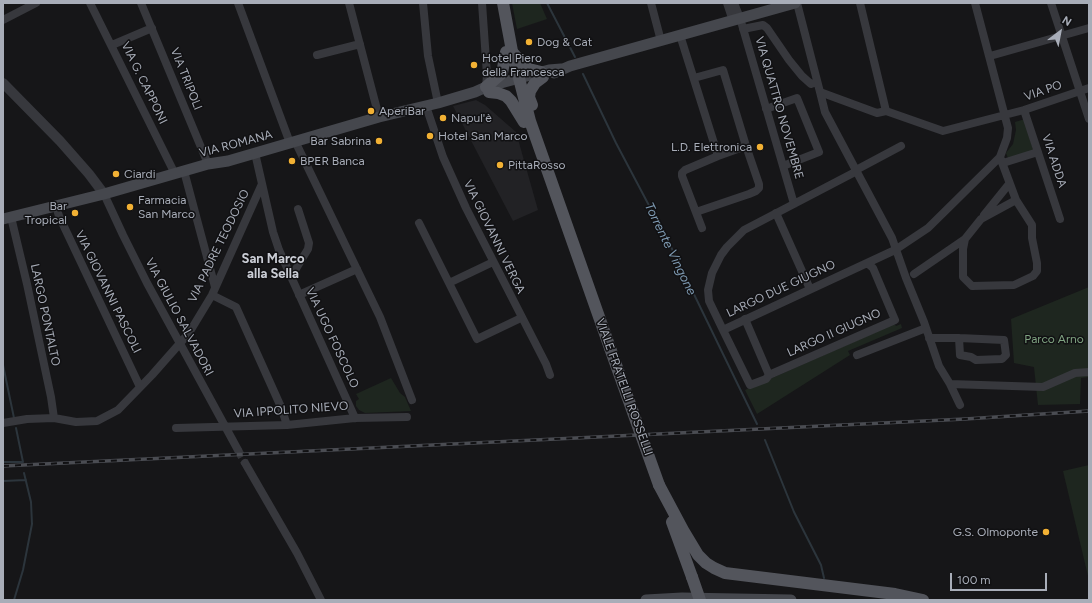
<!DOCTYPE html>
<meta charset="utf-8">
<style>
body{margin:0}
#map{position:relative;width:1092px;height:603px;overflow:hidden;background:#161618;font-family:Figtree,sans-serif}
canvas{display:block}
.frame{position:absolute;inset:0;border:4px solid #a8adb8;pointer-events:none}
.north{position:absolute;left:1040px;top:12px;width:40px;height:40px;-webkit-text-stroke:3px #111113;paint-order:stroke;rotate:32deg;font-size:11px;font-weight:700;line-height:16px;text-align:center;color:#a8adb8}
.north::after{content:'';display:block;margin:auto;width:14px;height:18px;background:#a8adb8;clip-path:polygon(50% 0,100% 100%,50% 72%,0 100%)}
.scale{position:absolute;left:950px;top:573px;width:97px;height:18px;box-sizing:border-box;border:2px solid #a8adb8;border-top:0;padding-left:5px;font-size:12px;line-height:14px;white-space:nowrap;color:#a8adb8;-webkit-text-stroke:3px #111113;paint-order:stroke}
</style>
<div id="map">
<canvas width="1092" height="603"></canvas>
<div class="frame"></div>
<div class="north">N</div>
<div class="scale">100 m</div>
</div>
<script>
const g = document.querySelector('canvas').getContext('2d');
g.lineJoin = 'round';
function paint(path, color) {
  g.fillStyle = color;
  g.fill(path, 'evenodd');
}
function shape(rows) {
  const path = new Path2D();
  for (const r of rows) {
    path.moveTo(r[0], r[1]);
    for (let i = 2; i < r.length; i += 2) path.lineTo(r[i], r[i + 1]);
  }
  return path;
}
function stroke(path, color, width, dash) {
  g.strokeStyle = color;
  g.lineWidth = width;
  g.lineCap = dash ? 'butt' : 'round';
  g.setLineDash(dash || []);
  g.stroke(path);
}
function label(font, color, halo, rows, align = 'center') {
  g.font = font + ' Figtree,sans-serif';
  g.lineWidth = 3;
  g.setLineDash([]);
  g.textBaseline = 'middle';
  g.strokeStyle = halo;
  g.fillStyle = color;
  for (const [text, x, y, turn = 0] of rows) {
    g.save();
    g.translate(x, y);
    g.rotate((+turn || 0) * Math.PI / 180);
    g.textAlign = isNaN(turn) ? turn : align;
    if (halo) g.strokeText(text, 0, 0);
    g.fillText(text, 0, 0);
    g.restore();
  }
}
const built = shape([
 [476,100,485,105,516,132,538,210,513,221,453,106]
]);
const green = shape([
 [512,3,540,3,547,19,517,29],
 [1025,119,1033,150,1009,161,1006,153,1013,144,1016,130,1015,122],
 [1089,287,1089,377,1081,378,1080,404,1038,405,1034,367,1014,363,1011,319],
 [894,324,896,326,901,324,902,328,848,351,850,355,757,414,745,390],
 [391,378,400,393,405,397,411,411,365,413,359,410,356,406,356,401,359,399,356,394],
 [1089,465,1089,575,1088,576,1063,471]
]);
const stream = shape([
 [547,3,575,57],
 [583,74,616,143,672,249,757,424],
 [3,365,14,418],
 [765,440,794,512,821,565,824,578],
 [3,462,23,462,16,428],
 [3,481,26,480],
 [14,600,23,570,32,524,31,502,24,473]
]);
const minorTunnel = shape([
 [238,450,245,463]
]);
const minor = shape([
 [90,3,175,174],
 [141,3,208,164],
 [238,3,290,143],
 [349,3,379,117],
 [423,3,428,56,438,103],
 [482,3,487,75,486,87],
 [651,3,661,41],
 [727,3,731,15,740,18],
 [734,3,740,18,794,204],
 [797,3,820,92,877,113,886,111],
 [860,3,886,111,943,131,1024,110,1089,88],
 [1051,3,1089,119],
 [3,20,36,3],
 [743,29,763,25,767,28,789,60,802,76,811,84,817,82],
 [680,35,718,156],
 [112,45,152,28],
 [317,55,360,44],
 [990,56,1089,28],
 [694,78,723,70,746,146,718,156,685,170,682,173,682,176,702,228],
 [820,92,825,112,892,238,906,278,924,322,939,366,950,384,1043,387,1075,373,1089,372],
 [426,106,443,157,466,208,546,364,550,375],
 [766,109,797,98,819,152,783,166],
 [1024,110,1060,219],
 [295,141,380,317,412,400],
 [255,153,273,232,279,250,355,418],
 [1000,157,1016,200,1032,225,1032,238,1037,263,1037,271,1033,276,1014,285,972,286,963,277,963,249,965,239,981,219,1016,200],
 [1003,163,1038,152],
 [856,170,901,146],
 [184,171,215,287],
 [857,171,744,230,727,247,721,255,712,273,708,290,709,301,723,330,895,250,928,228,1000,157,1007,138,1008,128,975,3],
 [104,194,123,235,147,283,238,450],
 [56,206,59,216,140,387],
 [696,212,749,194,756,191,759,188,759,184,746,146],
 [776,213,810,289],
 [984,215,1009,184],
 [11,217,27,284,51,397,54,418],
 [419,223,477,339,521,318],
 [914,274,965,239],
 [291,277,308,249,309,243,298,209],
 [449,283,493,262],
 [212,295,236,307,281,407,287,425],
 [299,295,357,269],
 [745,319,769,375,895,320,873,268,867,263],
 [723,330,750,385,766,379,769,375],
 [929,338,959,338,1004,340,1006,355,1002,359,976,360,971,357,960,355,959,338],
 [857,355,926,328],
 [950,384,960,405],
 [3,423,27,419,54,418,76,422,97,421,118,410,152,375,189,333,212,295,262,184],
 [176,428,287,425,355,418,407,417],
 [245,463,297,553,321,600]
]);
const tertiary = shape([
 [3,83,60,141,89,174,104,194]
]);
const secondary = shape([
 [554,73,570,66,795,3],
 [3,219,104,194,208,164,228,161,379,117,438,103,475,92,486,87,549,70,561,69],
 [646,600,682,598,791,600]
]);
const primary = shape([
 [503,3,512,51,530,121,610,348],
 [514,54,522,64,529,69,541,72],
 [486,87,502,73,506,52],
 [489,92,498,93,506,96,511,101,524,122],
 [532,105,529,97,530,91,535,83,543,77],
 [659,485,683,530,698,555,706,563,714,568,725,573,895,594,923,600],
 [672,522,692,577]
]);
const rail = shape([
 [3,466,965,419,1089,411]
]);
const primaryBridge = shape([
 [610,348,659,485],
 [692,577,700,600]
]);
const markers = [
 [529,42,4,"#f2b134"],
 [474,65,4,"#f2b134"],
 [371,111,4,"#f2b134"],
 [443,118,4,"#f2b134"],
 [430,136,4,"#f2b134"],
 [379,141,4,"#f2b134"],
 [760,147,4,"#f2b134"],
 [292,161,4,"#f2b134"],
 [500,165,4,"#f2b134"],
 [116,174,4,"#f2b134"],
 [130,207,4,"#f2b134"],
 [75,213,4,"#f2b134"],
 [1046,532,4,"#f2b134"]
];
const poiNames = [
 ["Dog & Cat",537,42],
 ["Hotel Piero",482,58],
 ["della Francesca",482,72],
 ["AperiBar",379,111],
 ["Napul'è",451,118],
 ["Hotel San Marco",438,136],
 ["Bar Sabrina",371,141,"right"],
 ["L.D. Elettronica",752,147,"right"],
 ["BPER Banca",300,161],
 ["PittaRosso",508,165],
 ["Ciardi",124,174],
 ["Farmacia",138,200],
 ["San Marco",138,214],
 ["Bar",67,206,"right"],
 ["Tropical",67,220,"right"],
 ["G.S. Olmoponte",1038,532,"right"]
];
const streetNames = [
 ["VIA TRIPOLI",186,79,68],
 ["VIA G. CAPPONI",144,83,64],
 ["VIA PO",1043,91,-19],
 ["VIA QUATTRO NOVEMBRE",779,108,74],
 ["VIA ROMANA",236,144,-15],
 ["VIA ADDA",1054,161,72],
 ["VIA GIOVANNI VERGA",494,237,64],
 ["VIA PADRE TEODOSIO",219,246,-64],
 ["LARGO DUE GIUGNO",781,289,-25],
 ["VIA GIOVANNI PASCOLI",108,292,64],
 ["LARGO PONTALTO",45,315,78],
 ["VIA GIULIO SALVADORI",179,317,62],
 ["LARGO II GIUGNO",834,333,-24],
 ["VIA UGO FOSCOLO",332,338,65],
 ["VIALE FRATELLI ROSSELLI",624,387,70],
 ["VIA IPPOLITO NIEVO",291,410,-4]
];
const parkNames = [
 ["Parco Arno",1054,339]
];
const waterNames = [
 ["Torrente Vingone",670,249,64]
];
const neighbourhoodNames = [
 ["San Marco",273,259],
 ["alla Sella",273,274]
];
paint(built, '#222225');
paint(green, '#1e261f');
stroke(stream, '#2c353c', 2);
stroke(minorTunnel, '#333438', 8, [8, 4]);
stroke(minor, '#37383d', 8);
stroke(tertiary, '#37383d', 10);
stroke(secondary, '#45474d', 11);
stroke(primary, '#53555c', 12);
stroke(rail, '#4a4c52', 3.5);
stroke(rail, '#111113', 2, [6]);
stroke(primaryBridge, '#53555c', 12);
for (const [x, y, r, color] of markers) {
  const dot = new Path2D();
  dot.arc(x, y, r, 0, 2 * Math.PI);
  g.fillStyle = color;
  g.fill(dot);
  stroke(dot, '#111113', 1.5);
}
label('12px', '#a8adb8', '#111113', poiNames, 'left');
label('12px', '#a8adb8', '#111113', streetNames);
label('12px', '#7fa381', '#111113', parkNames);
label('italic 13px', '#7f9bb3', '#111113', waterNames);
label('bold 13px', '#c9ccd4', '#111113', neighbourhoodNames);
</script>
